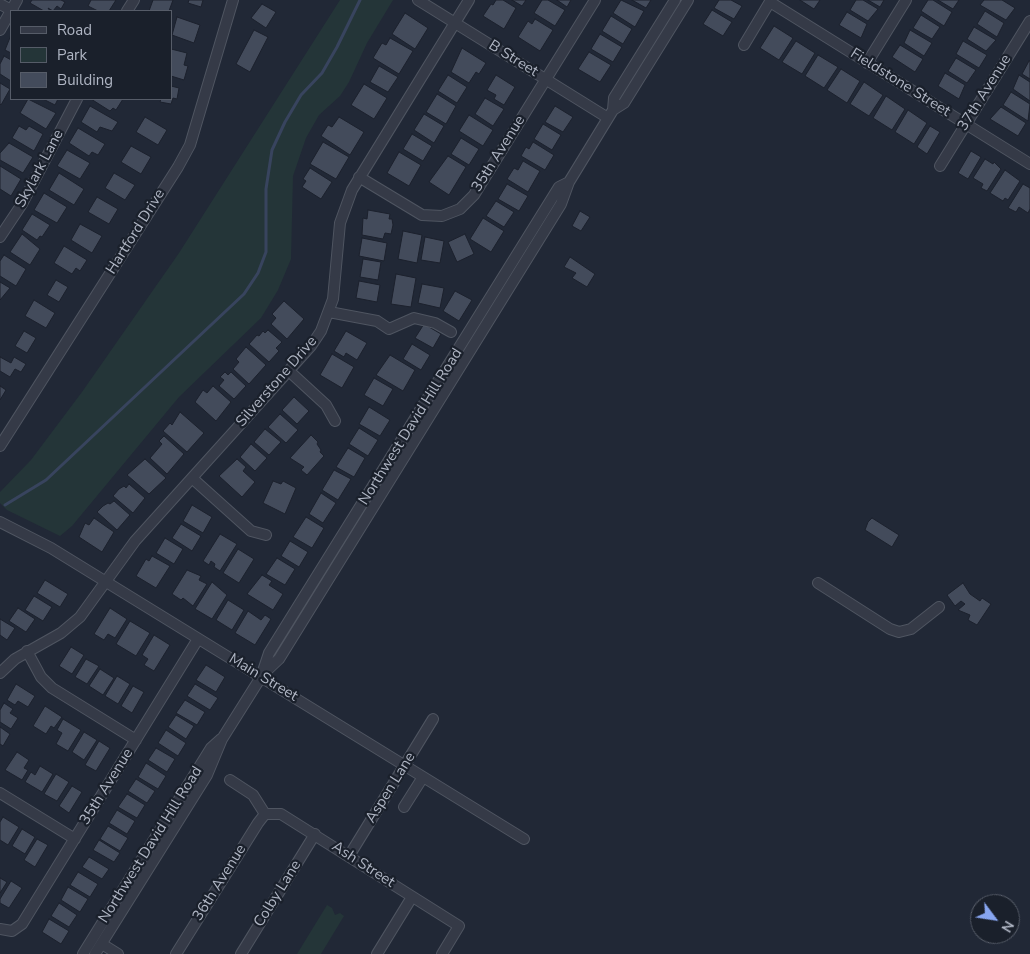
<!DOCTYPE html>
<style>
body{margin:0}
#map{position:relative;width:1030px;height:954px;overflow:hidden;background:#212836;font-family:"Nunito Sans",sans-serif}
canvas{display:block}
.legend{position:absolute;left:10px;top:10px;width:162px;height:90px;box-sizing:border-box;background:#1a202b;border:1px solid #565c68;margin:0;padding:6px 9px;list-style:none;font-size:15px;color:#afb5c3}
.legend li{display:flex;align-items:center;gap:10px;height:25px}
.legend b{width:25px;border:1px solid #565c68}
.north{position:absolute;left:970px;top:894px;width:50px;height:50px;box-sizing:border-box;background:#1a202b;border:1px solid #565c68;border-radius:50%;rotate:121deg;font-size:14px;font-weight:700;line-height:20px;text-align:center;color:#afb5c3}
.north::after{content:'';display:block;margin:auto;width:18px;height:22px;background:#87a5f0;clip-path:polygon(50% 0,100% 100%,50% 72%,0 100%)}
</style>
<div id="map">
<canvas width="1030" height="954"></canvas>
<ul class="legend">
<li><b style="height:6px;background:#353a47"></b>Road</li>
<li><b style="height:14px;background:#243538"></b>Park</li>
<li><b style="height:14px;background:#434b5b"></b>Building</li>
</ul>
<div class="north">N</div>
</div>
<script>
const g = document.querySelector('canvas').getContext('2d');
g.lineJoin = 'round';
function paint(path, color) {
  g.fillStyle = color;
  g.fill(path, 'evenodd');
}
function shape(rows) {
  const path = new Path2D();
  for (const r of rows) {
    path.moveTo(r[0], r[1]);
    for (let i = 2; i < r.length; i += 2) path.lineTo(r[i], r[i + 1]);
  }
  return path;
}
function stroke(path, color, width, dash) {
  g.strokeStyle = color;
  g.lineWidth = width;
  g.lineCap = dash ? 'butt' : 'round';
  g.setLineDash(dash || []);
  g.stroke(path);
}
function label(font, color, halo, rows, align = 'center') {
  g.font = font + ' "Nunito Sans",sans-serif';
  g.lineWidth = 4.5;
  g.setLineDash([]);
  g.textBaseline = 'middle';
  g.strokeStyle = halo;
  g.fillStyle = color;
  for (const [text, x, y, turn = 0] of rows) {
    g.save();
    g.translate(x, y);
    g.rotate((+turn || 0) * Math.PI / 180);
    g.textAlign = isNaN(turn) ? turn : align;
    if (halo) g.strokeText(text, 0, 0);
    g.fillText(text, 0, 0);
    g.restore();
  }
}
const green = shape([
 [340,0,393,0,367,43,349,82,340,96,319,115,306,138,293,176,291,259,278,290,261,318,179,397,72,526,60,536,7,510,0,503,0,492,31,460,82,392,179,253],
 [327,905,332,908,335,915,340,913,344,916,321,954,297,954]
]);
const stream = shape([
 [5,505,46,480,244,294,258,273,266,252,266,189,272,150,285,122,301,95,322,73,337,47,360,0]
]);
const building = shape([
 [32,0,61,0,65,2,61,9,57,6,53,11,48,8,50,11,44,11,30,3,32,0],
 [91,0,116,0,109,11,98,11,88,6,91,0],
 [153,0,173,0,169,11,149,11,153,0],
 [189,0,203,0,201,7,188,3,189,0],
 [496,0,503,0,516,8,504,29,483,16,491,4,493,5,496,0],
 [512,0,526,0,522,6,512,0],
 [542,0,548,0,565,10,555,26,534,13,542,0],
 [557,0,571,0,567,7,557,0],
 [621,0,644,11,635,27,613,13,621,0],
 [632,0,651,0,646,8,632,0],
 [719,0,731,0,742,6,734,19,714,8,719,0],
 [800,0,820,0,814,9,800,0],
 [856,0,863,0,878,9,868,21,850,10,856,0],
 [868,0,884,0,880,7,868,0],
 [928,0,933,0,952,12,944,26,921,11,928,0],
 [938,0,959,0,953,9,938,0],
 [984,0,1002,0,1015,8,1006,20,980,5,984,0],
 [262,4,276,12,266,28,251,18,262,4],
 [712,10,732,22,723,36,703,24,712,10],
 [985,11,1004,23,997,37,977,24,985,11],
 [847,12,867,24,861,38,839,25,847,12],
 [405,13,428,28,415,49,392,34,405,13],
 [921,15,940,27,932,39,913,28,921,15],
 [611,16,632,29,623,44,602,31,611,16],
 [177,17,200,25,194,43,172,35,177,17],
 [535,19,553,30,540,51,518,37,528,21,532,24,535,19],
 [774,26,793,38,779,60,760,48,774,26],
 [974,27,996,40,986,51,967,39,974,27],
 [254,30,268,37,250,72,236,64,254,30],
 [910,30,932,43,924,56,904,43,910,30],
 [600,34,622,47,613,62,591,49,600,34],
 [11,35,11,53,5,50,11,35],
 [390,38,413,51,399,74,373,58,382,43,386,45,390,38],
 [796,41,815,53,802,74,782,62,796,41],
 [963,41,987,55,979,68,956,54,963,41],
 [900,45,923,59,915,72,892,57,900,45],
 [462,48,486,63,479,74,476,72,469,83,451,72,462,48],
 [171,49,187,53,184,65,188,66,184,80,171,76,171,49],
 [589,52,611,65,600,82,578,69,589,52],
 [818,55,838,67,824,88,805,76,818,55],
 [4,56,11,60,11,81,0,74,0,64,4,56],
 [956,58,976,70,967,83,948,71,956,58],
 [1029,61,1030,61,1030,79,1022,74,1029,61],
 [379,66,398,77,388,92,370,82,379,66],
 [841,69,860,81,847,103,827,90,841,69],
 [945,73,965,85,959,99,938,86,945,73],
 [448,75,467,87,457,103,438,91,448,75],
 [496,75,515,87,504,105,494,99,496,95,487,90,496,75],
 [1019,75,1030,82,1030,101,1013,89,1019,75],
 [864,82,883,95,869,116,850,104,864,82],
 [0,83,10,89,1,105,0,104,0,83],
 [364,84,387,98,374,119,351,105,364,84],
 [171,86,179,88,177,99,173,98,171,104,160,102,161,99,171,99,171,86],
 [1011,92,1030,104,1028,121,1003,105,1011,92],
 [437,94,456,106,446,124,426,112,437,94],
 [886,96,905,109,892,130,873,118,886,96],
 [485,98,504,109,493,126,475,114,485,98],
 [28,99,56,113,46,129,20,113,28,99],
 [43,99,58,99,55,105,43,99],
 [91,99,123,99,116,110,113,108,110,111,91,99],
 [90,106,118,122,112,131,100,127,97,132,81,122,90,106],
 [555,106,573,117,563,132,545,122,555,106],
 [1001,107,1026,123,1018,136,990,119,1001,107],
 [908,110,927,123,914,144,895,132,908,110],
 [424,114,444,126,434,143,414,130,424,114],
 [469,115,493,130,483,146,459,131,469,115],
 [145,117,167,130,158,145,136,132,145,117],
 [339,117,364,132,350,155,321,136,328,125,332,127,339,117],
 [543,124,561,135,552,150,534,139,543,124],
 [19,126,26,130,29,126,43,134,34,151,12,138,19,126],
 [930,126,940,132,927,154,917,147,930,126],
 [78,128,105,144,98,155,92,152,89,156,69,143,78,128],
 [412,134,432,146,423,161,403,149,412,134],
 [461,138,479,149,469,165,451,154,461,138],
 [323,142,349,157,336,179,310,164,323,142],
 [533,142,554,155,545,170,521,156,526,147,529,149,533,142],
 [9,143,33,157,23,173,0,160,0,153,9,143],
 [131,146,151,157,141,174,121,162,131,146],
 [67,150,90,163,80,179,57,166,67,150],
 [971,151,981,157,968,179,958,173,971,151],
 [399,152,421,165,409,186,387,173,399,152],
 [448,156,466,167,449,195,429,182,448,156],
 [985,159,993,164,994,162,1001,169,987,191,981,188,983,184,973,178,985,159],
 [523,161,540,171,528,192,507,179,514,168,518,170,523,161],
 [0,166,21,179,11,196,0,189,0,166],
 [310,168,332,182,321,199,302,187,306,181,303,179,310,168],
 [1005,170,1020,181,1008,200,1005,198,1003,201,990,193,1005,170],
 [59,173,84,189,74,205,49,190,59,173],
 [114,173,135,185,125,200,105,188,114,173],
 [507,184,528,196,519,211,498,199,507,184],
 [1023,184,1030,188,1030,209,1028,213,1019,207,1016,212,1008,208,1023,184],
 [44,193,67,207,57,223,34,210,44,193],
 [97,197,118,209,109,224,88,212,97,197],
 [496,201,514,212,504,227,486,216,496,201],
 [368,210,390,214,389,219,392,219,393,225,391,234,385,233,383,239,362,235,363,218,367,219,368,210],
 [580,211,590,217,581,231,572,226,580,211],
 [32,214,50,225,42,237,40,236,37,240,22,230,32,214],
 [483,218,504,231,491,252,470,239,483,218],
 [80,224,102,236,92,253,71,240,80,224],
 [403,231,422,235,417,263,398,259,403,231],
 [22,234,40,249,30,265,10,252,22,234],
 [465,234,474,254,457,262,448,242,465,234],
 [425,237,444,241,440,263,421,260,425,237],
 [362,238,387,243,384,261,359,256,362,238],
 [64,246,87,260,80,271,76,268,72,274,54,263,64,246],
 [4,255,26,269,16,286,0,276,0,261,4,255],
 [570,257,595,274,587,287,572,278,576,273,564,267,570,257],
 [363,259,381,262,378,280,360,277,363,259],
 [396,274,416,278,411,307,391,304,396,274],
 [56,280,68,287,59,302,47,295,56,280],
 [359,281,380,285,377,302,356,298,359,281],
 [0,282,10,288,0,300,0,282],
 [422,284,444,288,440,308,418,303,422,284],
 [455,291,472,300,459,321,443,311,455,291],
 [34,300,55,313,46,328,25,316,34,300],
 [284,301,304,319,287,339,271,324,276,318,272,314,284,301],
 [424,324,441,334,433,348,415,338,424,324],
 [268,330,282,342,276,348,279,351,269,362,249,344,257,335,259,336,263,331,265,333,268,330],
 [24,331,36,338,27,353,15,346,24,331],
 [346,331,367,343,357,360,346,353,344,357,334,351,346,331],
 [412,344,430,355,421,370,403,359,412,344],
 [246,347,266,365,249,384,233,369,239,362,236,359,246,347],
 [332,354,354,367,342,388,320,375,332,354],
 [390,355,415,370,403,391,376,375,390,355],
 [0,357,11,363,14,357,26,364,21,372,15,369,10,377,0,371,0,357],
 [225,372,228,375,231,372,246,386,234,399,219,386,224,380,220,377,225,372],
 [374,378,393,389,383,406,364,395,374,378],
 [0,386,6,390,0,400,0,386],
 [213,386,231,402,216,421,195,402,203,390,207,393,213,386],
 [294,397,309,411,297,424,282,410,294,397],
 [369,407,390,420,380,436,359,424,369,407],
 [180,412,204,433,187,452,163,431,170,423,172,425,180,412],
 [280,414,298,430,286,443,268,427,280,414],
 [359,428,378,440,368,456,349,444,359,428],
 [265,429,281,442,269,455,254,442,265,429],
 [311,435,318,442,317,444,321,450,320,452,324,456,307,475,301,470,304,467,290,458,311,435],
 [164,436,184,454,167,474,150,458,162,444,159,441,164,436],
 [251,444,267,458,255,471,240,457,251,444],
 [348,448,365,458,354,477,336,467,348,448],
 [145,459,166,478,149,494,127,475,145,459],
 [237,459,246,467,243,471,255,482,242,497,219,476,237,459],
 [334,470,351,479,338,500,322,490,334,470],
 [273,481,281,484,283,481,296,488,285,514,263,503,273,481],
 [129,484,145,498,133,513,113,496,119,489,124,486,126,488,129,484],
 [321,493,336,503,323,523,309,514,321,493],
 [114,501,130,515,117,530,97,512,103,506,108,503,110,504,114,501],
 [192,505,212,517,203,533,183,521,192,505],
 [306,517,324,528,312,548,293,537,306,517],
 [94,518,114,532,102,552,79,537,85,523,89,525,94,518],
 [872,518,899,535,892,547,865,530,868,522,872,518],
 [181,524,201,536,192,551,172,538,181,524],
 [220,534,237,544,220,571,214,567,215,564,211,561,209,565,203,561,220,534],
 [165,538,183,549,174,564,156,553,165,538],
 [290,541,308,552,299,567,281,556,290,541],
 [238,549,254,559,239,583,223,573,238,549],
 [152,556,170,566,156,588,136,576,146,559,149,561,152,556],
 [277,558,295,569,285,585,266,574,277,558],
 [187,570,201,576,199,580,207,584,193,606,183,598,181,600,172,594,187,570],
 [262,575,272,581,269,585,283,594,273,610,247,594,262,575],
 [45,580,68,594,60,607,37,593,45,580],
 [212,582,227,595,212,619,195,609,212,582],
 [963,583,970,594,980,601,982,598,991,604,977,625,968,620,970,615,958,610,965,604,961,601,955,606,947,595,963,583],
 [34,596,52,607,43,621,25,610,34,596],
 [228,600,244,610,232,630,216,620,228,600],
 [18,608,35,619,26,632,9,621,18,608],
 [110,608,127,619,115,638,108,634,104,640,94,634,110,608],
 [248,611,261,620,265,615,271,619,255,645,235,633,248,611],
 [0,619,15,628,7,640,0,635,0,619],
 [130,621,150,633,136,656,116,644,130,621],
 [154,635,170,645,154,671,144,665,148,659,142,655,154,635],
 [71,647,84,655,72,674,59,666,71,647],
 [86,659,99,666,87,684,75,677,86,659],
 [206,665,225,677,216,692,196,680,206,665],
 [100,669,114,678,103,695,89,686,100,669],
 [117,676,130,684,118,704,105,696,117,676],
 [16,684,35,696,28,707,18,701,15,705,7,700,16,684],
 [195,684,218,698,210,710,187,696,195,684],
 [133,686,144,692,132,713,121,706,133,686],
 [185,700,205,712,197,725,176,713,185,700],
 [4,703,13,709,10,713,18,718,11,729,0,722,0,710,4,703],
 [45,706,62,717,54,728,51,726,46,734,33,726,45,706],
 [176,715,194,726,186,739,168,727,176,715],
 [63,719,81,730,68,751,56,744,62,733,57,730,63,719],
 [0,727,10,734,3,746,0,744,0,727],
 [166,730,186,743,178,756,158,743,166,730],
 [84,732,97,740,84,760,72,752,84,732],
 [99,741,110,748,96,771,85,765,99,741],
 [156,748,175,759,167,772,148,760,156,748],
 [17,752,29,760,24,768,28,770,22,780,5,770,17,752],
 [146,763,166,776,158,789,138,777,146,763],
 [40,766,53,774,42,792,25,782,31,772,35,775,40,766],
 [56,774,69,782,57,801,44,794,56,774],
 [136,779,155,791,147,803,128,791,136,779],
 [72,786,82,792,69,813,59,806,72,786],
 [127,794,145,805,137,818,118,807,127,794],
 [117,810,135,821,127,834,109,823,117,810],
 [3,817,19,827,8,845,0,840,0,822,3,817],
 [108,826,128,838,120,851,100,839,108,826],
 [22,829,35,837,25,854,12,846,22,829],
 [37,839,48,845,35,867,24,860,37,839],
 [99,840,120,853,114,862,93,850,99,840],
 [89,857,109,869,102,879,82,867,89,857],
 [78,872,98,884,90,897,70,885,78,872],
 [0,878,7,882,0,893,0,878],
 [11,881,22,888,9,908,0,903,0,899,11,881],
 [68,887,88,899,80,912,61,900,68,887],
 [59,903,77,915,69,927,51,916,59,903],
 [49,919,69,931,61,944,42,932,49,919]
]);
const minor = shape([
 [418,0,608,118],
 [770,2,1030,164],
 [0,4,13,11],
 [127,11,134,0],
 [0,30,17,0],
 [744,45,771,0],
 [867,63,906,0],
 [613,110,624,103,688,0],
 [940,166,1030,21],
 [359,177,422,215,442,216,460,209,474,195,595,0],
 [0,237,22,204,77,99],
 [329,312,377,321,389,329,414,318,435,323,451,332],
 [289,371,326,405,335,421],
 [0,446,178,167,190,145,233,0],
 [192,478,251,531,266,535],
 [0,522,51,548,524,839],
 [818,583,890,629,899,632,911,629,939,607],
 [27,651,41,677,52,688,136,740],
 [0,673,15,659,61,633,80,617,135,541,311,346,321,331,333,299,340,223,352,190,469,0],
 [261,676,279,659,561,204,569,182,613,110,614,98,675,0],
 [230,780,253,795,265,814],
 [0,793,75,839],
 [404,807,423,777],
 [265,814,281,814,459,926,442,954],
 [349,856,433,719],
 [0,929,12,931,22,924,198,639],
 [102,944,118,954],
 [83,954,211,748,221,739],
 [95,954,207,775,222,739,261,677,269,653,559,187,569,182],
 [176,954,258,823,265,814],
 [241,954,315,834],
 [377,954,412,897]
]);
const streetNames = [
 ["B Street",513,59,32],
 ["Fieldstone Street",900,83,32],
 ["37th Avenue",985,93,-58],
 ["35th Avenue",499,154,-58],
 ["Skylark Lane",40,169,-62],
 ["Hartford Drive",136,232,-58],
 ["Silverstone Drive",277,382,-49],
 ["Northwest David Hill Road",411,427,-58],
 ["Main Street",263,678,31],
 ["35th Avenue",107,787,-58],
 ["Aspen Lane",391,788,-58],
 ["Northwest David Hill Road",151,845,-58],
 ["Ash Street",363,865,33],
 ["36th Avenue",220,883,-58],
 ["Colby Lane",278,894,-58]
];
paint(green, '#243538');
stroke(stream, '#38445e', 3);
paint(building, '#434b5b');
stroke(building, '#1c212d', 1);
stroke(minor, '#4f5561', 12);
stroke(minor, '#353a47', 10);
label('15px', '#afb5c3', '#1a202b', streetNames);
</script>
